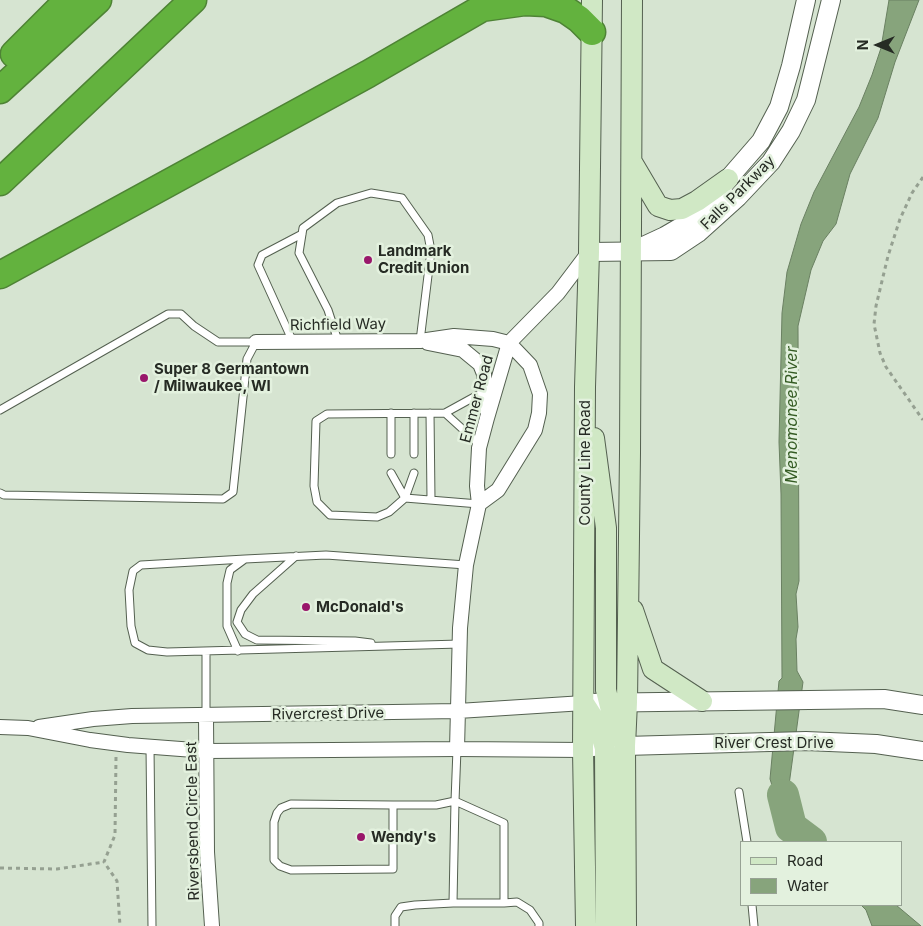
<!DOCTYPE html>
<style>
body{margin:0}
#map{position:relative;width:923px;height:926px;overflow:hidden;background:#d6e4d1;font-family:Inter,sans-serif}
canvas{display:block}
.legend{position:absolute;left:740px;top:841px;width:162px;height:65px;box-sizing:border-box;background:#e3f1de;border:1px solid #97a294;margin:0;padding:6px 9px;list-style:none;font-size:15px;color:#262b24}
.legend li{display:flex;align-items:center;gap:10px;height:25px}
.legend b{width:25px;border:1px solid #97a294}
.north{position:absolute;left:853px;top:20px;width:50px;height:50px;-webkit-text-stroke:4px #e3f1de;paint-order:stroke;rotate:270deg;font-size:14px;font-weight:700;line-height:20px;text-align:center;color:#262b24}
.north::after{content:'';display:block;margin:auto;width:18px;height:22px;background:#262b24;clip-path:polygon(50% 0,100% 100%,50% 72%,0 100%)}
</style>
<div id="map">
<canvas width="923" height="926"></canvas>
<ul class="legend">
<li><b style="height:6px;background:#d0e8c5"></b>Road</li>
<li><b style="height:14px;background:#87a47c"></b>Water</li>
</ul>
<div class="north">N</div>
</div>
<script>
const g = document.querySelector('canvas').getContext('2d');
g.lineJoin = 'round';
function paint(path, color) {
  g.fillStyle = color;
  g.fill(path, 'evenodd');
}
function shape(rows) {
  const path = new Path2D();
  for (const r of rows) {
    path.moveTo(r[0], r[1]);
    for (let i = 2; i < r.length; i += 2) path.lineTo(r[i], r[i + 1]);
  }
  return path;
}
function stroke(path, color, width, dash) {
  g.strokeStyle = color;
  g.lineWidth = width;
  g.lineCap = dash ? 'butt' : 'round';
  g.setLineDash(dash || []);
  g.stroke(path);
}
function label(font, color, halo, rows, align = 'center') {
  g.font = font + ' Inter,sans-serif';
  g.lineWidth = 5;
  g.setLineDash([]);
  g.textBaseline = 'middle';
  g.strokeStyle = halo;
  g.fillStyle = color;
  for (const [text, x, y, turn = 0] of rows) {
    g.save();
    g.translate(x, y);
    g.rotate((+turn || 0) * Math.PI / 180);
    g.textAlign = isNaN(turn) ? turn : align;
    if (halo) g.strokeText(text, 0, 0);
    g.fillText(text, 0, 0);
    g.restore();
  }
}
const water = shape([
 [889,0,919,0,895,62,878,118,850,174,836,224,823,241,811,270,798,326,799,581,796,594,798,627,796,639,797,671,803,682,789,785,791,807,803,840,805,842,789,842,785,837,784,823,770,779,779,681,782,678,781,494,779,442,782,313,787,272,801,224,814,192,859,107,872,75,881,48,889,0],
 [861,905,896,905,921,926,872,926,866,910,861,905]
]);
const river = shape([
 [783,795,791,827,811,842]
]);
const path = shape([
 [923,177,912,193,900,219,888,256,876,306,874,324,880,353,886,367,923,420],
 [116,757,115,835,104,862,117,881,120,926],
 [0,868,57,869,104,862]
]);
const service = shape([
 [338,341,328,310,299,253,303,228,337,203,371,193,402,198,428,235,431,251,420,341],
 [293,342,258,265,262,255,302,234],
 [0,410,168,314,181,314,194,326,218,342,256,342,247,359,233,492,223,499,4,495,0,493],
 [391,413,391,454],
 [414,413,414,454],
 [430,413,431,499],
 [445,413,480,445],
 [391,473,405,498,414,473],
 [479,504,405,498,389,512,377,517,330,515,317,502,314,486,316,421,327,414,445,413,485,391],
 [296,556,253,594,241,610,237,622,245,634,257,640,355,641,371,643],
 [245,559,141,565,133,571,129,590,131,626,135,643,148,650,167,652,460,644],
 [206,651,206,715],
 [238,651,227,626,227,583,230,570,245,559,326,555,466,565],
 [150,747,152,926],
 [739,792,747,842],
 [393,805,393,869,291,870,280,866,274,860,274,822,277,813,281,808,291,804,393,805,436,805,455,801,504,823,504,903,453,903,455,801,457,749],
 [504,903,517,902,530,910,539,923,539,926],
 [752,905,754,926],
 [395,926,395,916,401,907,415,905,453,903]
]);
const minor = shape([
 [256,342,420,341,454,336,493,339,509,343],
 [428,343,463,350,480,364,484,374,486,409],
 [479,504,498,490,535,430,539,413,540,394,530,365,509,343],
 [206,716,207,852,212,926],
 [0,727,28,728,90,740,128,745,207,751,457,749,583,750,612,747],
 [39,727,93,719,132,716,458,711,584,703],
 [457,749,460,628,466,565,479,504,477,486,479,448,487,418,509,343,558,293,589,252]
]);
const tertiary = shape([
 [637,249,665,236,689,222,714,200,728,179,761,141,779,107,791,66,806,0],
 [589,252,671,251,698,233,738,197,771,162,791,131,806,100,831,0],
 [584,703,884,699,923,705],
 [625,746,806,741,876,744,923,751]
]);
const secondary = shape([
 [632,162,658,206,670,210,682,209,697,201,728,179],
 [594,438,606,528,606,690,614,723,624,742],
 [633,610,653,669,702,701],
 [584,703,598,725,605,748,606,926],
 [586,926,583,750,585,387,589,252,592,0],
 [626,926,625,746,627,702,630,453,632,0]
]);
const motorway = shape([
 [482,8,525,2,546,3,566,10,579,19,592,32],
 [14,54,68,0],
 [0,90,98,0],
 [0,182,193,0],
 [0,275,368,74,496,0]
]);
const markers = [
 [368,260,5,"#99176b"],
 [144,378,5,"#99176b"],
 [306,607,5,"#99176b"],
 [361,837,5,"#99176b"]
];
const streetNames = [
 ["Falls Parkway",738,193,-45],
 ["Richfield Way",338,325,-1],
 ["Emmer Road",477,399,-75],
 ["County Line Road",585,463,-90],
 ["Rivercrest Drive",328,714,-1],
 ["River Crest Drive",774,743],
 ["Riversbend Circle East",193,821,-91]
];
const poiNames = [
 ["Landmark",378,251],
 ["Credit Union",378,268],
 ["Super 8 Germantown",154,369],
 ["/ Milwaukee, WI",154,386],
 ["McDonald's",316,607],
 ["Wendy's",371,837]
];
const waterNames = [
 ["Menomonee River",792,415,-90]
];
paint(water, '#87a47c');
stroke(water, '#6a8062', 1);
stroke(river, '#87a47c', 32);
stroke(service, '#546050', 9);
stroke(minor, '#546050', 16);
stroke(tertiary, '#546050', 20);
stroke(secondary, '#546050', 22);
stroke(motorway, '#4e8335', 29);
stroke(path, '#95a091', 3, [4, 4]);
stroke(service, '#fff', 7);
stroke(minor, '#fff', 14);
stroke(tertiary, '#fff', 18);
stroke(secondary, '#d0e8c5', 20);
stroke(motorway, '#63b23e', 26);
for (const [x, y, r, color] of markers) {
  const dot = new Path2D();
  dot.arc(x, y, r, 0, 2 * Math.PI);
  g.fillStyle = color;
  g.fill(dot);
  stroke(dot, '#e3f1de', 2);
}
label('15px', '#262b24', '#e3f1de', streetNames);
label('bold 15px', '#262b24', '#e3f1de', poiNames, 'left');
label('italic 16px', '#355c24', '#e3f1de', waterNames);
</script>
